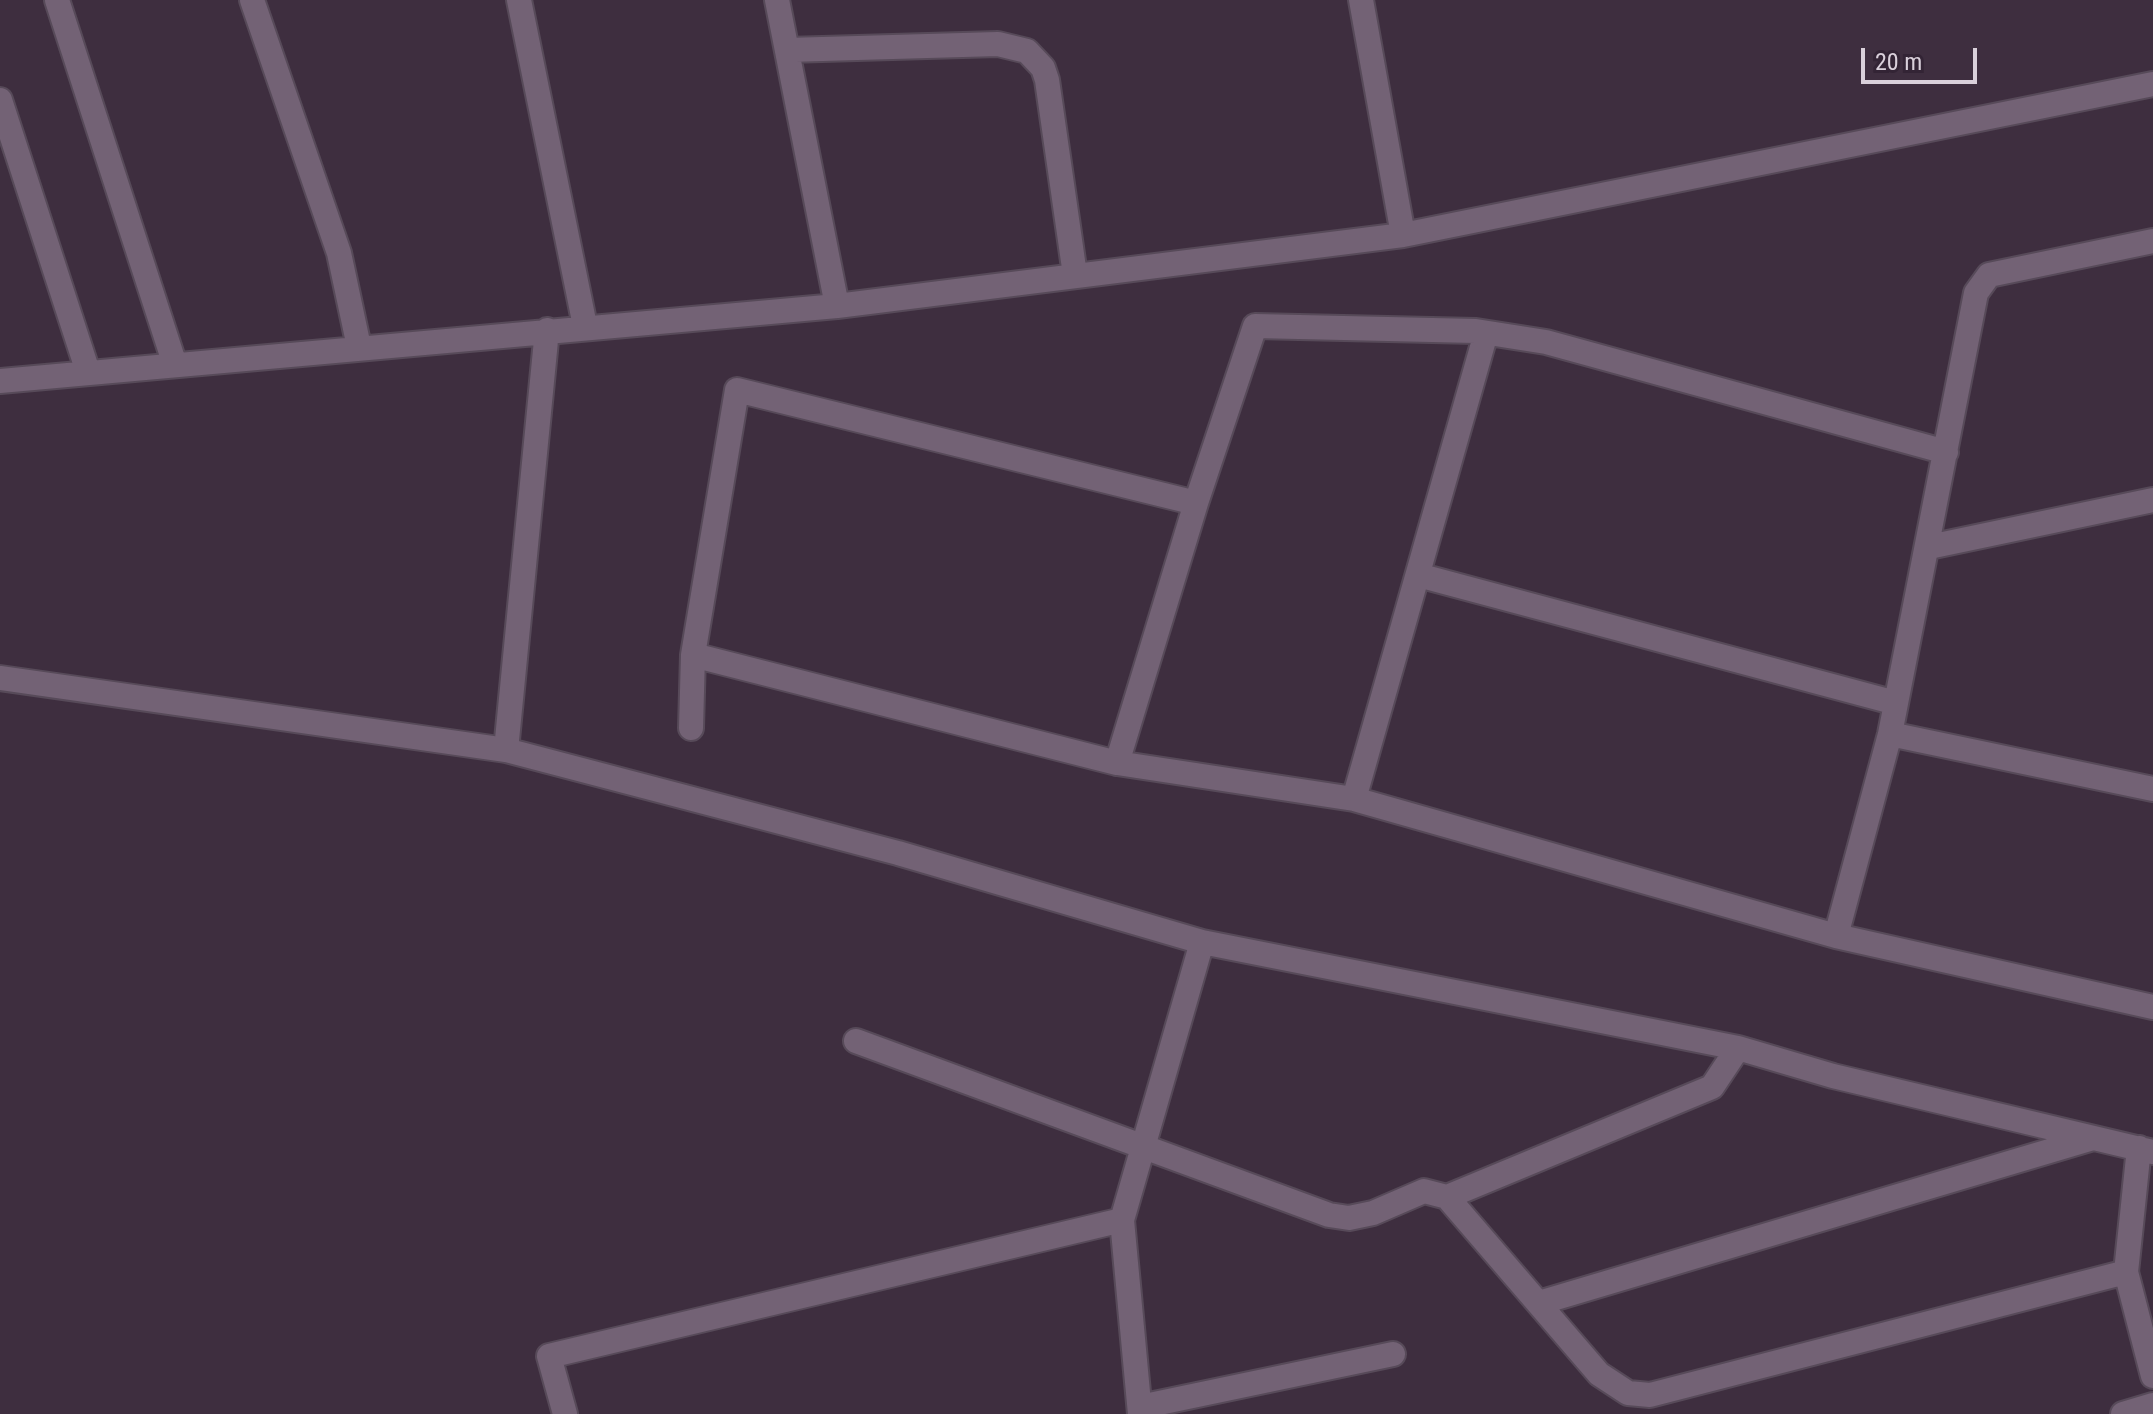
<!DOCTYPE html>
<style>
body{margin:0}
#map{position:relative;width:2153px;height:1414px;overflow:hidden;background:#3e2e3f;font-family:"Roboto Condensed",sans-serif}
canvas{display:block}
.scale{position:absolute;left:1861px;top:48px;width:116px;height:36px;box-sizing:border-box;border:4px solid #dad0db;border-top:0;padding-left:10px;font-size:24px;line-height:28px;white-space:nowrap;color:#dad0db;-webkit-text-stroke:6px #332435;paint-order:stroke}
</style>
<div id="map">
<canvas width="2153" height="1414"></canvas>
<div class="scale">20 m</div>
</div>
<script>
const g = document.querySelector('canvas').getContext('2d');
g.lineJoin = 'round';
function shape(rows) {
  const path = new Path2D();
  for (const r of rows) {
    path.moveTo(r[0], r[1]);
    for (let i = 2; i < r.length; i += 2) path.lineTo(r[i], r[i + 1]);
  }
  return path;
}
function stroke(path, color, width, dash) {
  g.strokeStyle = color;
  g.lineWidth = width;
  g.lineCap = dash ? 'butt' : 'round';
  g.setLineDash(dash || []);
  g.stroke(path);
}
const street = shape([
 [57,0,175,365],
 [252,0,339,253,359,347],
 [519,0,585,326],
 [777,0,837,306],
 [1361,0,1403,235],
 [787,50,998,44,1027,51,1043,68,1047,80,1075,275],
 [0,100,88,372],
 [0,381,837,306,1403,235,2153,84],
 [1929,547,2153,500],
 [1418,575,1896,703],
 [693,655,1117,763,1354,799,1836,936,2153,1007],
 [0,678,506,750,898,853,1202,942,1738,1048,1833,1076,2153,1152],
 [691,728,693,655,737,390,1196,503],
 [1890,734,2153,789],
 [506,750,547,330],
 [1117,763,1196,503,1255,326,1476,331,1546,342,1946,452],
 [1354,799,1486,333],
 [1836,936,1890,734,1976,293,1989,275,2153,241],
 [856,1041,1329,1215,1349,1218,1373,1213,1424,1191,1447,1197,1599,1374,1628,1393,1650,1395,2126,1272,2153,1376],
 [1447,1197,1712,1087,1738,1048],
 [2126,1272,2139,1148],
 [1539,1303,2093,1138],
 [1140,1407,1393,1354],
 [565,1414,549,1356,1122,1220],
 [1140,1414,1122,1220,1202,942],
 [2123,1414,2153,1405]
]);
stroke(street, '#574a59', 28);
stroke(street, '#736275', 24);
</script>
